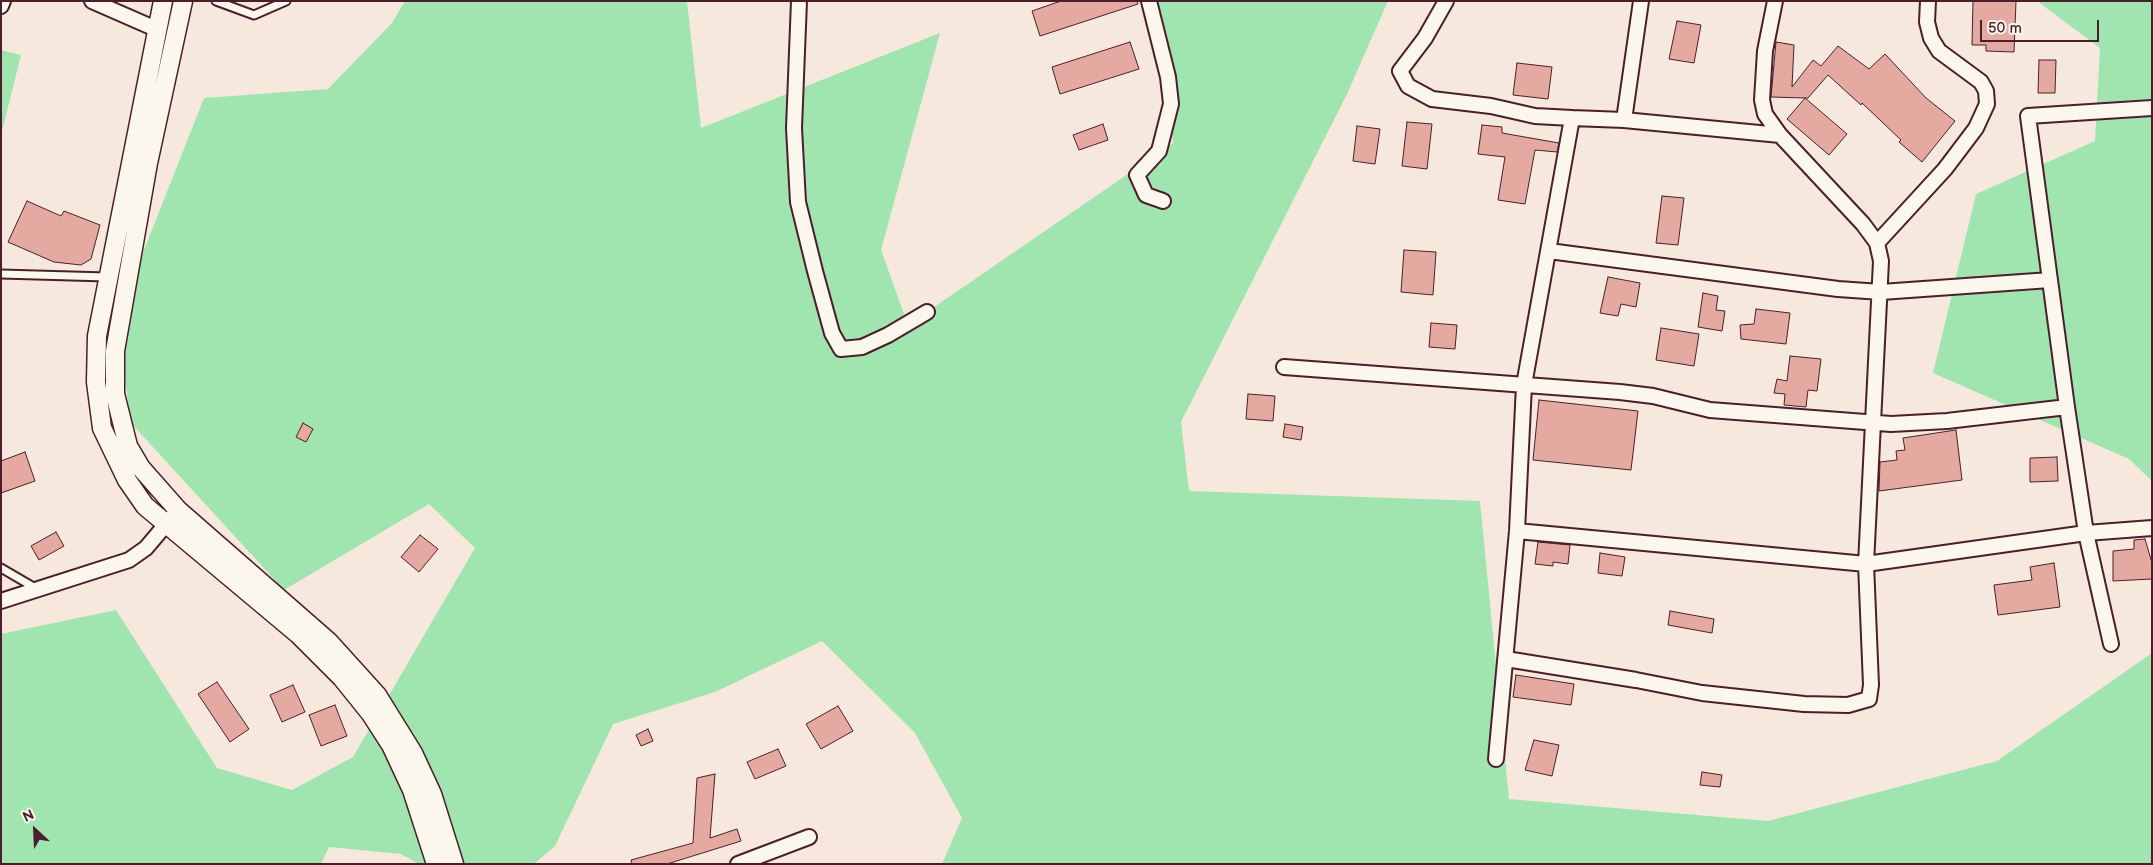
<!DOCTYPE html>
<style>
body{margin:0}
#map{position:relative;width:2153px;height:865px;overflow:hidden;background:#f6e8dd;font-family:"Balsamiq Sans",sans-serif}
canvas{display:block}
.frame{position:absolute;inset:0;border:2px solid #4a1f2b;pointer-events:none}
.north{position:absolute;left:10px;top:805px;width:50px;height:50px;-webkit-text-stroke:4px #fbf7ec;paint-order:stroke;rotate:335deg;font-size:14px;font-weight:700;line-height:20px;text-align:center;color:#4a1f2b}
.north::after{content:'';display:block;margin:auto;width:18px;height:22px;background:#4a1f2b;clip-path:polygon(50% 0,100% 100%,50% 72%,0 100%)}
.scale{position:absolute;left:1980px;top:20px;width:119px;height:22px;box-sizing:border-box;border:2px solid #4a1f2b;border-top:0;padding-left:6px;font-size:15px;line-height:18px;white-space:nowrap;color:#4a1f2b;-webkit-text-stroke:4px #fbf7ec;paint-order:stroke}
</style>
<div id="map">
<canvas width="2153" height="865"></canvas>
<div class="frame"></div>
<div class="north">N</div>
<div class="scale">50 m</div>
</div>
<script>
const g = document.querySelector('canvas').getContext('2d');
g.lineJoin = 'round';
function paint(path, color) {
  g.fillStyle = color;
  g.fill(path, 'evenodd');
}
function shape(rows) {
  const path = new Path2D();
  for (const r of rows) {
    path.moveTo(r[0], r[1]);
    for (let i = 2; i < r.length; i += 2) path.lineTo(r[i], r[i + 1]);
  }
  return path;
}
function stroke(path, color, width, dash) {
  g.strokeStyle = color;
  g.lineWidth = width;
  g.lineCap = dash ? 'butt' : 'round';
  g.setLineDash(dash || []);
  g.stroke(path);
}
const green = shape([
 [405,1,687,1,701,128,940,33,881,250,908,325,1173,143,1154,1,1388,1,1347,94,1181,422,1189,491,1480,501,1509,799,1768,821,1997,761,2152,653,2152,864,942,864,962,818,915,733,822,641,715,692,613,724,555,846,534,864,419,864,401,854,329,847,321,864,1,864,1,634,116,610,217,768,292,790,353,757,475,548,429,504,284,590,130,422,118,316,204,98,328,89,392,23],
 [2037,1,2152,1,2152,481,2129,459,1933,373,1976,194,2095,141,2100,48],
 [1,50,21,55,1,135]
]);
const building = shape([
 [1061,1,1137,1,1138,4,1040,36,1032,11,1061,1],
 [1973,1,2016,1,2014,52,1986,51,1986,45,1972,45,1973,1],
 [1677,21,1701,25,1694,63,1669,59,1677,21],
 [1130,42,1139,69,1060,94,1052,67,1130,42],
 [1776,42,1794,45,1792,87,1813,60,1821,66,1838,46,1869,69,1885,54,1926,98,1955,121,1922,162,1899,142,1901,140,1862,103,1861,105,1828,75,1808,98,1805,98,1847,134,1829,155,1787,119,1805,98,1771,97,1776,42],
 [2039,60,2056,60,2055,93,2038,93,2039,60],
 [1517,63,1552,67,1548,99,1513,95,1517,63],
 [1407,122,1432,124,1427,169,1402,166,1407,122],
 [1103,124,1108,140,1079,150,1073,135,1103,124],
 [1482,125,1502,127,1502,133,1559,143,1557,152,1535,150,1525,204,1498,200,1505,157,1478,154,1482,125],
 [1357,126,1380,129,1375,164,1353,161,1357,126],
 [1662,196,1684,198,1678,245,1656,243,1662,196],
 [27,201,61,216,64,211,100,225,91,259,81,265,54,262,8,242,27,201],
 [1404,250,1436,252,1433,295,1401,292,1404,250],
 [1608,277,1640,283,1636,307,1621,304,1618,316,1600,313,1608,277],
 [1703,293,1718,296,1716,310,1725,311,1722,331,1698,327,1703,293],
 [1756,309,1790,313,1786,344,1741,339,1740,325,1754,324,1756,309],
 [1431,323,1457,325,1455,349,1429,347,1431,323],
 [1661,328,1699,334,1694,366,1656,360,1661,328],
 [1790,356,1821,359,1817,391,1808,390,1806,407,1784,405,1785,394,1774,393,1777,379,1787,381,1790,356],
 [1248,394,1275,396,1273,421,1246,419,1248,394],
 [1539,400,1638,411,1631,470,1533,460,1539,400],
 [303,423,313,429,306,442,296,437,303,423],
 [1285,424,1303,427,1301,440,1283,437,1285,424],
 [1956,430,1962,480,1879,491,1880,462,1897,460,1896,451,1905,450,1903,438,1956,430],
 [25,452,35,481,1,493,1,461,25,452],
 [2057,457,2058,481,2030,482,2030,458,2057,457],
 [56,532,64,546,39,560,31,546,56,532],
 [420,535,438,549,419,572,401,557,420,535],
 [2145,539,2152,563,2152,579,2113,581,2113,551,2134,549,2134,540,2145,539],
 [1538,542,1570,545,1568,564,1553,562,1553,566,1535,564,1538,542],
 [1600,553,1625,557,1622,576,1598,573,1600,553],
 [2054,563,2060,607,1998,615,1994,585,2032,580,2030,567,2054,563],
 [1670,611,1714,619,1712,633,1668,625,1670,611],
 [1516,675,1574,684,1571,705,1513,697,1516,675],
 [217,682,249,729,230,742,198,694,217,682],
 [293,685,305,712,282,722,270,695,293,685],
 [335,705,347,736,321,746,309,715,335,705],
 [838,706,853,731,821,749,806,724,838,706],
 [648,729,653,741,641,746,636,735,648,729],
 [1534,740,1559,745,1552,776,1525,770,1534,740],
 [778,749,786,766,755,779,747,762,778,749],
 [1702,772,1722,775,1720,787,1700,785,1702,772],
 [715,774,710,838,737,829,741,841,667,864,632,864,631,860,693,843,697,778,715,774]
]);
const service = shape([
 [216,1,254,15,286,1],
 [1,274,107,277],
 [1,568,37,589]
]);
const minor = shape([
 [92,1,156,29],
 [799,1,794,128,798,202,815,271,832,333,841,349,862,347,888,335,927,312],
 [1149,1,1168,77,1171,104,1159,151,1137,175,1146,195,1163,201],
 [1446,1,1425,38,1400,71,1408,86,1432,99,1491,106,1535,116,1572,118],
 [1,6,3,1],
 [1624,120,1780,135],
 [1877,243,1945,169,1976,128,1987,104,1986,91,1981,82,1939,51,1931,38,1927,22,1928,1],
 [1549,251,1838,289,1881,292,2050,280],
 [1284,367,1620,392,1653,396,1710,410,1891,424,1947,421,2067,407],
 [1517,531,1866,564,2086,533,2152,528],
 [1,601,129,560,146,548,173,516],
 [2111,644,2086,533,2067,407,2028,116,2152,108],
 [1506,659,1636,680,1702,693,1804,704,1848,705,1869,699,1871,685,1866,564,1881,261,1877,243,1863,224,1780,135,1765,114,1762,100,1765,51,1775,1],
 [1496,759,1517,531,1524,385,1572,118,1624,120,1641,1],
 [738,864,809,837]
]);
const tertiary = shape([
 [163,1,97,336,96,382,102,428,127,480,145,506,298,634,342,678,371,714,391,745,412,790,436,864],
 [183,1,148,163,115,351,115,394,128,446,141,468,178,510,329,642,377,695,413,753,432,794,454,864]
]);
paint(green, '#a0e5b0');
paint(building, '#e4aaa2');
stroke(building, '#4a1f2b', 1);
stroke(service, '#4a1f2b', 11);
stroke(minor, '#4a1f2b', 18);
stroke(tertiary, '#4a1f2b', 21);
stroke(service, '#fbf7ec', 7);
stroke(minor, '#fbf7ec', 14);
stroke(tertiary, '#fbf7ec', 18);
</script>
